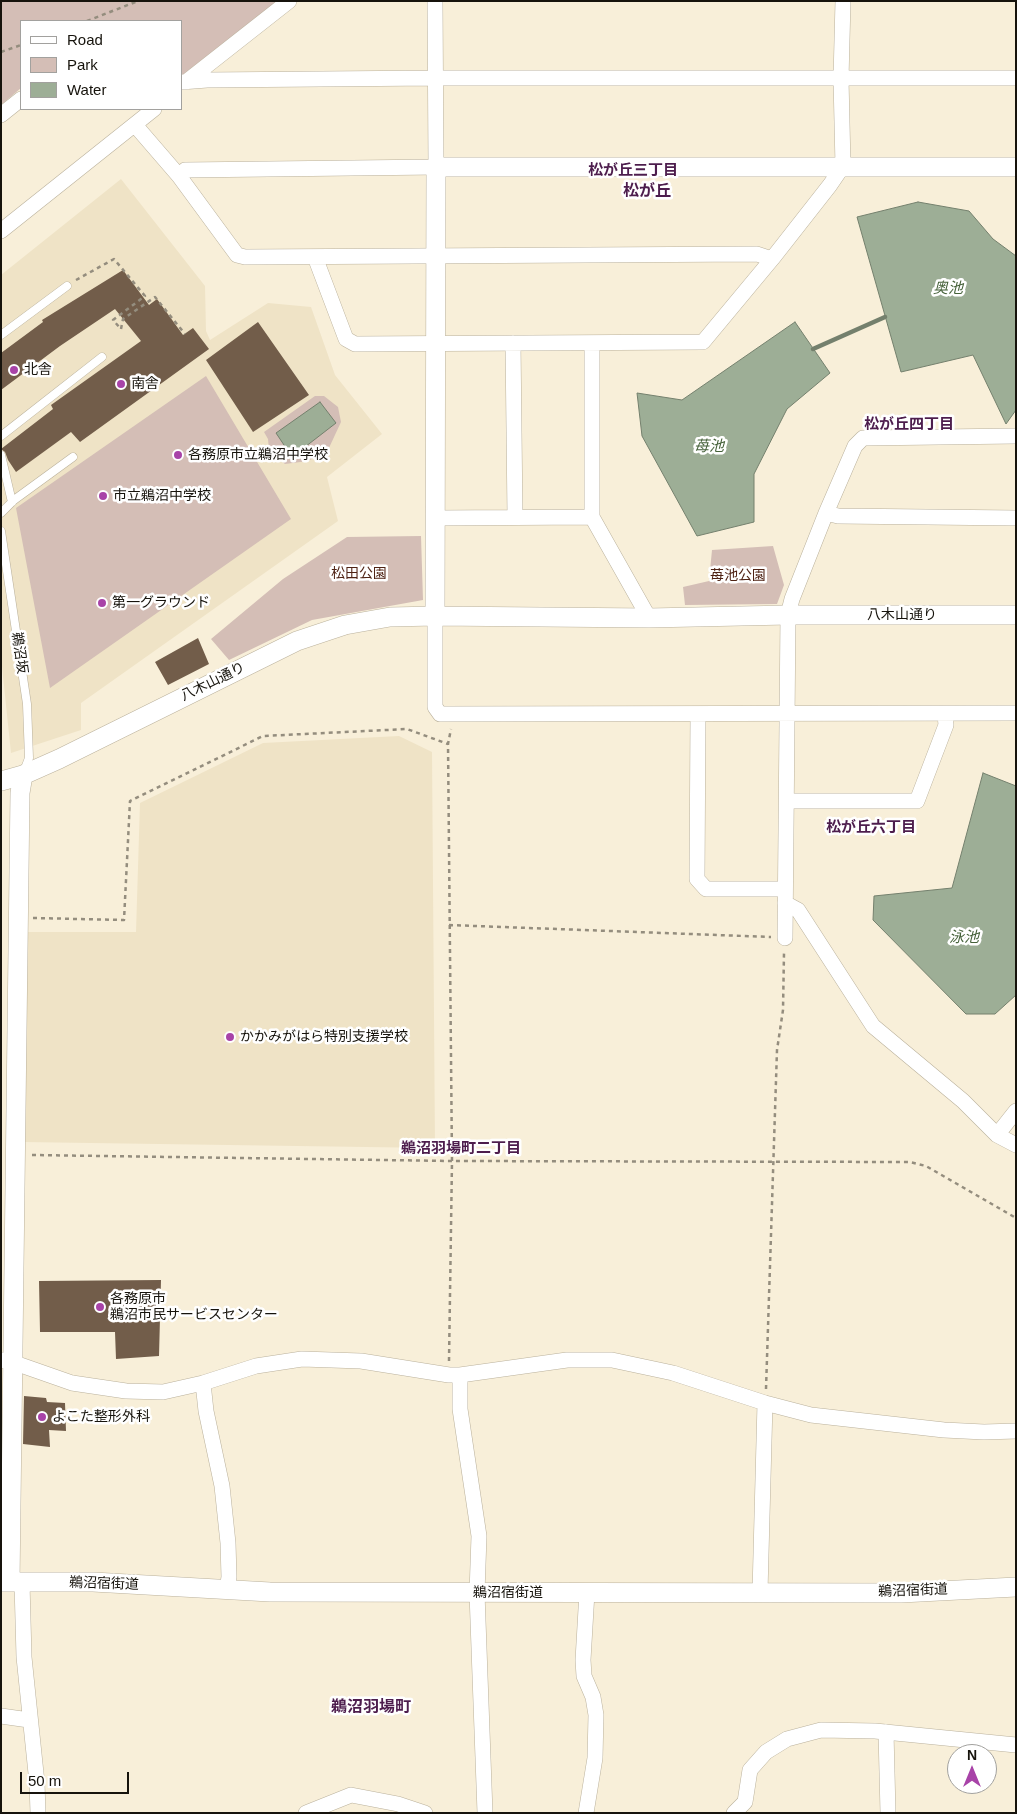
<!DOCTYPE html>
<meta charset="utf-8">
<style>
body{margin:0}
#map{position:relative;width:1017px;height:1814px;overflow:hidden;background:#f8efd9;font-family:Arial,sans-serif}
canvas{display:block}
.frame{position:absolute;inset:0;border:2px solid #16130c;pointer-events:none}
.legend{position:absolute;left:20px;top:20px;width:162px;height:90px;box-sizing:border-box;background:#fff;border:1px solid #a2a19e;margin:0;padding:6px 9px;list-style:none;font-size:15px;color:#16130c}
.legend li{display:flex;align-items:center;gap:10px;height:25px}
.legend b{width:25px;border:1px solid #a2a19e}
.north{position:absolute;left:947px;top:1744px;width:50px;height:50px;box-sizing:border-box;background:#fff;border:1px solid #a2a19e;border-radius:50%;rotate:0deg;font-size:14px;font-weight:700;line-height:20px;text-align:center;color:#16130c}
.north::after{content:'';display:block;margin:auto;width:18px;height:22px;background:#a843a8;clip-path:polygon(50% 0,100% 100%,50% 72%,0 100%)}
.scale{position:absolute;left:20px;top:1772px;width:109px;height:22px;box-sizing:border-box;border:2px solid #16130c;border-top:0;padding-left:6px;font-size:15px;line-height:18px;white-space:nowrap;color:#16130c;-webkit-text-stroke:4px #fff;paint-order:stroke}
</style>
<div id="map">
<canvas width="1017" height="1814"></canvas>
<div class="frame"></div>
<ul class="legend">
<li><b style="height:6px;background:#fff"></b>Road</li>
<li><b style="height:14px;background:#d4beb6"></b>Park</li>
<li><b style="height:14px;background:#9dae96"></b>Water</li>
</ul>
<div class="north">N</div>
<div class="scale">50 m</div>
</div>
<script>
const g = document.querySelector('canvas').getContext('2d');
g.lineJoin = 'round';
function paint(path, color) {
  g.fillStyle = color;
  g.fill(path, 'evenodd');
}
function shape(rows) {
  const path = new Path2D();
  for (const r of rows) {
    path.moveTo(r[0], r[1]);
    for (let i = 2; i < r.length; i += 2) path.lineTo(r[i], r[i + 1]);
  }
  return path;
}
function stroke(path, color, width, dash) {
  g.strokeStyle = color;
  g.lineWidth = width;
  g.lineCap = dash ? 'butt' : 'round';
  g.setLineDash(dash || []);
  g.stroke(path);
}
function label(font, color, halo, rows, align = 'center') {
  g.font = font + ' Arial,"Noto Sans JP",sans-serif';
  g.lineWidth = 5;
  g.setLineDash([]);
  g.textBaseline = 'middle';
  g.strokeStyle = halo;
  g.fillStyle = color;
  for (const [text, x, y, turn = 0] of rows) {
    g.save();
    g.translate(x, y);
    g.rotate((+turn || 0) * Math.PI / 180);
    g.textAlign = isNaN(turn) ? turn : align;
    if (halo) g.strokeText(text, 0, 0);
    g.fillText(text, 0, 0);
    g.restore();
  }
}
const built = shape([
 [121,179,205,286,206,331,210,340,268,303,311,307,335,375,382,434,327,477,338,521,81,703,81,730,11,753,1,657,1,275],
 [399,736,432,752,435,1148,22,1142,28,932,136,932,140,803,263,743]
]);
const green = shape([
 [1,1,285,1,181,78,181,21,21,21,21,88,1,105],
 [206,376,291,519,50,688,16,508],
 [315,396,324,396,338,407,341,422,328,450,308,461,285,464,269,449,268,439,264,432],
 [421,536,423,600,312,620,229,660,211,639,283,579,347,537],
 [773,546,784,585,777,604,685,605,683,587,709,581,712,550]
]);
const water = shape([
 [918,202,969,211,993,239,1016,256,1016,410,1006,424,973,355,901,372,857,217,918,202],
 [795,322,830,373,787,409,754,474,754,522,697,536,642,436,637,393,682,400,795,322],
 [320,402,336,423,292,457,276,433,320,402],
 [983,773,1016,786,1016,995,995,1014,966,1014,873,920,874,896,952,888,983,773]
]);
const stream = shape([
 [813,349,885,317]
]);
const building = shape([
 [123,270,149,305,157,299,183,335,193,328,209,349,80,442,71,432,16,472,8,460,5,452,1,449,53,409,51,405,141,341,115,309,60,346,1,390,1,353,43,322,42,320],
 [258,322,309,395,253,432,206,360],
 [198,638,209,664,168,685,155,662],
 [161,1280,159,1356,116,1359,115,1332,40,1332,39,1281],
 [24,1396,46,1398,47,1402,65,1403,66,1431,49,1430,50,1447,23,1444]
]);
const path = shape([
 [87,21,138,1],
 [1,52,21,45],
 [76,280,114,259,145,296,113,320,121,329],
 [121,329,123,319,155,297,185,334],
 [33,918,124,920,130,801,263,736,407,729,448,744],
 [449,925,771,937],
 [32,1155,452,1161,910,1162,926,1166,1016,1218],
 [449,1361,452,1161,448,744,451,729],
 [766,1389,777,1050,783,1010,784,953]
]);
const service = shape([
 [1,335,67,286],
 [1,436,102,357],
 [1,455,12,502],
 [1,513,14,500,73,457],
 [1,531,27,704,29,758,24,771]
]);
const minor = shape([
 [181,82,207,80,435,78,1016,78],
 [186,82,289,1],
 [1,115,21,99],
 [135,125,179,176,237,255,245,257,757,254,772,259],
 [179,176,185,170,436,167,435,1],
 [1,231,154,109],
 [315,257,346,339,355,344,703,342,772,259,830,185,843,166,841,79,843,1],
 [513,343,515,517],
 [826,513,838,516,1016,518],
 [592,517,649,618],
 [436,518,592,517,592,344],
 [435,616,435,707,440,714,1016,713],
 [698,715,697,879,706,889,785,889],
 [787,801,917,801,946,725,945,714],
 [785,903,798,910,873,1026,963,1101,997,1135,1016,1145],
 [785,938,788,615,792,599,826,513,855,446,863,438,1016,436],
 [997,1135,1016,1111],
 [1,1360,12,1362,72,1383,126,1391,163,1392,203,1383,256,1366,302,1359,361,1361,449,1375,460,1375,567,1360,612,1360,673,1373,765,1403,811,1415,944,1430,984,1432,1016,1431],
 [460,1375,460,1409,479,1536,477,1593,485,1813],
 [203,1383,206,1411,222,1486,228,1543,229,1577,227,1590],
 [22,1583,24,1657,37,1783,38,1813],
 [760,1592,765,1403],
 [1,1716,29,1720],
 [886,1732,888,1813],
 [306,1813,351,1795,398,1804,425,1813],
 [586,1813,595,1758,596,1715,593,1697,584,1676,583,1660,587,1592],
 [734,1813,745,1802,750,1770,766,1752,787,1739,821,1730,875,1731,1016,1745]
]);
const tertiary = shape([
 [435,616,436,167,1016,167],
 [1,781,23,775,59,759,297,641,345,625,390,617,435,616,649,618,788,615,1016,615],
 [1,1582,93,1582,270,1592,901,1593,1016,1587],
 [10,1582,20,793,23,775]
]);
const markers = [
 [14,370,5,"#a843a8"],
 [121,384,5,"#a843a8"],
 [178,455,5,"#a843a8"],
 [103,496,5,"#a843a8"],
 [102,603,5,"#a843a8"],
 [230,1037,5,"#a843a8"],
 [100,1307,5,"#a843a8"],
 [42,1417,5,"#a843a8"]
];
const poiNames = [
 ["北舎",24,370],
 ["南舎",131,384],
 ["各務原市立鵜沼中学校",188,455],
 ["市立鵜沼中学校",113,496],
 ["第一グラウンド",112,603],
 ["かかみがはら特別支援学校",240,1037],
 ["各務原市",110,1299],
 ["鵜沼市民サービスセンター",110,1315],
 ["よこた整形外科",52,1417]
];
const parkNames = [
 ["松田公園",359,574],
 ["苺池公園",738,576]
];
const streetNames = [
 ["八木山通り",902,615],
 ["鵜沼坂",19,653,82],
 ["八木山通り",213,682,-26],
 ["鵜沼宿街道",104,1584,2],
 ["鵜沼宿街道",913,1591,-2],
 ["鵜沼宿街道",508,1593]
];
const neighbourhoodNames = [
 ["松が丘三丁目",633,171],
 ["松が丘四丁目",909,425],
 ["松が丘六丁目",871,828],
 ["鵜沼羽場町二丁目",461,1149]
];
const waterNames = [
 ["奥池",948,289],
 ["苺池",709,447],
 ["泳池",964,938]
];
const quarterNames = [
 ["松が丘",647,192],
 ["鵜沼羽場町",371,1708]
];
paint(built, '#efe3c6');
paint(green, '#d4beb6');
paint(water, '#9dae96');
stroke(water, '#74806d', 1);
stroke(stream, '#74806d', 4.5);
paint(building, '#725d4a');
stroke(service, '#bab19c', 9);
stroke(minor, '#bab19c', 16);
stroke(tertiary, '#bab19c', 20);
stroke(path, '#948d7e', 2.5, [4, 4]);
stroke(service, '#fff', 8);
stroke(minor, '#fff', 15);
stroke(tertiary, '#fff', 19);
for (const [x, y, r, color] of markers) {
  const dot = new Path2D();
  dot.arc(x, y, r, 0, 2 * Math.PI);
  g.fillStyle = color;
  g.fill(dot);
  stroke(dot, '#fff', 2);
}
label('14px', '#16130c', '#fff', poiNames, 'left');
label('14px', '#4f2314', '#fff', parkNames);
label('14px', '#16130c', '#fff', streetNames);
label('bold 15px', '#4d1d4d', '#fff', neighbourhoodNames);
label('italic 15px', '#456139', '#fff', waterNames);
label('bold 16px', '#4d1d4d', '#fff', quarterNames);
</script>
